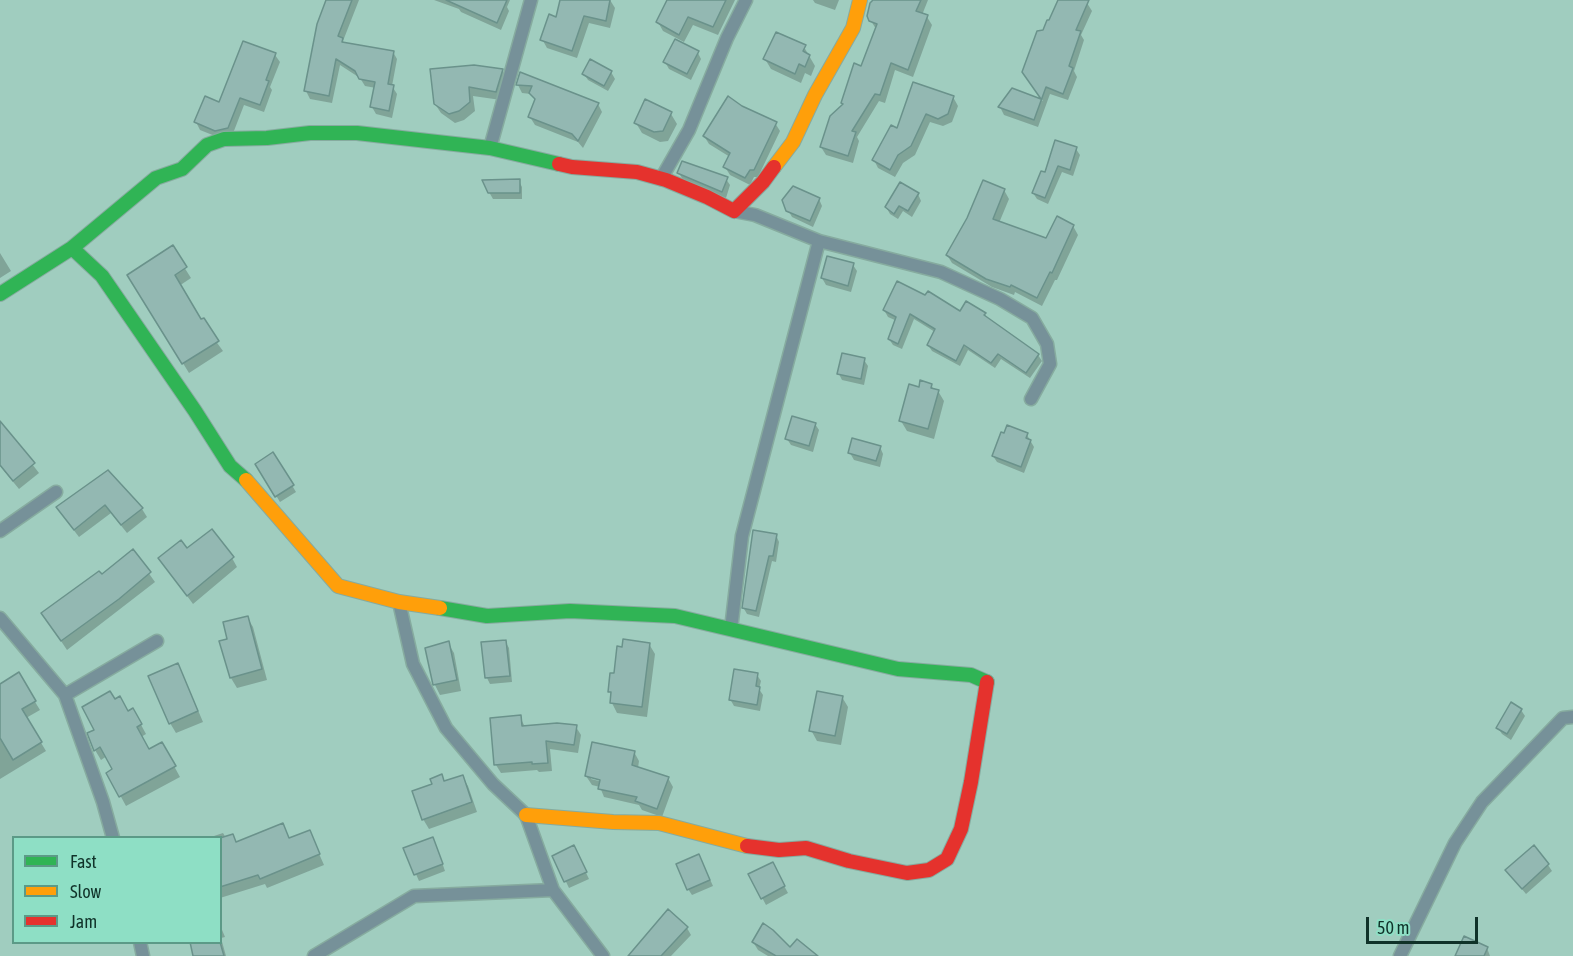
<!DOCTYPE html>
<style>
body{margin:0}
#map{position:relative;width:1573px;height:956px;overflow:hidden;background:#a0cdbf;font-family:"Asap Condensed",sans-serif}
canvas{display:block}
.legend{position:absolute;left:12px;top:836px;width:210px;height:108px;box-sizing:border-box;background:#8edfc5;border:2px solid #5c9a87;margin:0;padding:8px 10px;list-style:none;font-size:18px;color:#103229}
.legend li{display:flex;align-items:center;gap:12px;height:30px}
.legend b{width:30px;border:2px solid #5c9a87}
.scale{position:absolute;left:1366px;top:917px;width:112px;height:27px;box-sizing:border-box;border:3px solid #103229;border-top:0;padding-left:8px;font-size:18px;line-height:21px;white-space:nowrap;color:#103229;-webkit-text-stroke:4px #8edfc5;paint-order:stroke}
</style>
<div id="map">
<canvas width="1573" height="956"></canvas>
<ul class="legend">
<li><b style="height:8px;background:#30b455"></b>Fast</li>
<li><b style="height:8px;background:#ff9f0a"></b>Slow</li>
<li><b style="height:8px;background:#e5322d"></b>Jam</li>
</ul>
<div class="scale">50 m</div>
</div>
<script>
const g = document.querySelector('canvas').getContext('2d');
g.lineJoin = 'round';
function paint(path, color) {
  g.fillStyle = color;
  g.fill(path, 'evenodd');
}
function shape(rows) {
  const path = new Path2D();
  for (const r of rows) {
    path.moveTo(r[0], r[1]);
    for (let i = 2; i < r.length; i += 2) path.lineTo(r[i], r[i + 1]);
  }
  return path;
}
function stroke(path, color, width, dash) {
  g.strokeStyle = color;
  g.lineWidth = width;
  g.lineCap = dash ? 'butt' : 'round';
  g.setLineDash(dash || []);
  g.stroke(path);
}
const shadow = shape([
 [328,0,359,0,343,41,345,44,393,52,397,59,392,86,397,94,392,118,376,114,372,107,376,88,365,86,360,78,340,65,332,103,310,99,306,91],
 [434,0,510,0,507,7,509,11,501,30,461,12,459,9],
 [561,0,610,0,615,8,610,28,589,23,577,58,547,48,542,39,557,19],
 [669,0,735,0,718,35,693,25,684,42,663,31,658,22],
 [813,0,839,0,835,10,815,3],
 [876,0,928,0,922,15,927,17,932,25,913,77,895,70,885,103,879,101,857,137,859,141,853,163,826,155,821,147,862,67,876,29,868,16],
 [1060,0,1081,0,1087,3,1092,11,1081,35,1084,40,1074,71,1077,77,1068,100,1050,94,1038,127,1004,115,1000,107,1013,90,1043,101,1028,80,1045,31],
 [804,47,815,66,811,76,805,73,801,83,771,69,765,59],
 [698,53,701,59,691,80,669,69,665,62],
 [275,55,280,62,270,87,272,90,264,112,244,105,232,136,220,138,200,130,196,122,220,104],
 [432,70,502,71,508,80,501,100,473,96,475,111,464,120,455,123,441,113,435,104],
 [611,72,615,79,608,91,588,80,584,74],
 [521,74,598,104,602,112,583,148,578,142,535,125,530,117,536,101,531,94,522,93,518,85],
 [953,97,958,106,952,122,943,126,930,122,915,155,903,163,895,177,878,168,874,160,898,131],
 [741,107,775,123,780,131,758,177,754,177,750,185,730,175,725,167,730,157,709,144,704,136],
 [671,114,677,124,668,141,660,142,642,133,636,123],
 [1076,149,1080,155,1073,176,1062,172,1048,204,1037,199,1033,193,1046,175],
 [679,173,726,179,730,185,726,198,683,180],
 [519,181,522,187,522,199,493,199,489,192],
 [1004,190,1009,199,999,223,1047,240,1073,226,1078,235,1057,280,1055,280,1042,306,1015,292,1014,295,992,287,952,263,947,255],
 [918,194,921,201,912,217,903,211,898,219,890,214,886,207],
 [819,199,822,206,813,227,792,217,788,210],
 [172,248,191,278,179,286,201,321,223,351,189,373,129,275],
 [0,253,11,271,0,278],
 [853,265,857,271,851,292,826,285,822,278],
 [884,310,985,314,988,320,1038,355,1042,361,1030,378,1001,359,995,368,968,350,960,366,932,351,928,345,935,332,914,319,902,349,893,345,889,339,897,321,888,317],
 [864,360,868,366,864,385,842,380,839,374],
 [931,385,934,390,938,391,944,401,934,439,907,431,901,421,920,389],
 [0,423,39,473,19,489,0,466],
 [815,424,819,430,813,452,791,445,787,439],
 [1027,435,1034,447,1024,473,997,462,993,456],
 [880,447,883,454,880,467,854,460,850,453],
 [273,454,296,492,280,502,257,464],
 [81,490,142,509,147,517,127,533,111,513,79,537,63,516],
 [776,535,779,542,776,562,772,561,759,617,747,614,743,607],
 [187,550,232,558,237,567,193,604,160,559],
 [133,551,155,582,67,650,43,614,101,576],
 [247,617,253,627,267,680,237,688,231,678,229,640],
 [505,641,509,648,512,682,490,684,487,678],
 [448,643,454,653,461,691,440,695,435,685,427,649],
 [649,644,655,654,647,717,617,713,612,703,612,696,610,691,615,675],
 [18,674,40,710,26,718,46,751,0,779,0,686],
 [183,675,203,722,176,733,170,723],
 [757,675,761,681,759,689,763,695,760,711,734,706,730,699],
 [842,697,848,707,841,745,817,741,811,730],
 [133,710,146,734,141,737,149,751,162,744,180,777,126,806,108,773,114,770,107,756,101,760,95,750,128,713],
 [1521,710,1525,716,1511,740,1502,734,1498,728],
 [520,717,525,727,576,727,581,735,578,753,550,749,552,771,539,772,537,770,501,773,496,765],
 [634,752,639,761,638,768,668,778,673,787,662,817,642,810,639,805,604,797,600,787,592,785,586,776],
 [591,776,607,783,591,779],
 [462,776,468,786,477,812,429,829,423,819,445,783],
 [309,831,324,865,267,888,265,884,220,898,220,838,211,837,223,833,226,838,237,843,289,839],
 [436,845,445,871,419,881,405,849],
 [577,854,589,879,569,888,554,857],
 [702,862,713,886,692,895,688,889],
 [772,864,788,893,766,905,750,875],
 [1548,865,1552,871,1526,894,1507,871],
 [669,912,687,928,691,935,671,956,636,956],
 [220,925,225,937,221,938,226,956,194,956,190,942,220,942],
 [753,942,790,949,816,956,768,956,758,950],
 [1487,948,1490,956,1457,956]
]);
const building = shape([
 [326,0,352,0,338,36,343,38,342,42,394,51,388,84,394,85,389,111,370,107,375,82,359,79,355,71,336,59,329,96,304,91,317,24,326,0],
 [446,0,507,0,497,23,446,0],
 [560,0,610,0,606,21,584,16,572,51,540,40,549,14,556,17,560,0],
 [667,0,726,0,713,27,688,17,679,35,656,22,667,0],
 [873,0,921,0,916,11,928,15,908,70,891,63,880,95,875,94,852,131,856,132,848,156,820,147,830,116,843,104,841,103,854,63,861,66,877,24,869,21,867,16,870,3,873,0],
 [1058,0,1089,0,1076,30,1081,31,1069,66,1073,68,1063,94,1046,87,1034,120,998,107,1012,88,1041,99,1022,72,1037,31,1043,30,1047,20,1049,20,1058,0],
 [776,32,806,45,803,51,810,55,805,67,799,64,795,74,763,59,776,32],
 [675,39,699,51,687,74,663,62,675,39],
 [243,41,276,53,266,80,269,81,260,105,240,98,228,128,215,131,194,122,205,96,219,102,243,41],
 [590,59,612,71,604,86,582,74,590,59],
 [474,65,503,69,496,92,469,87,470,102,459,111,449,114,434,104,430,69,474,65],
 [520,72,599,103,578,141,572,134,528,117,535,99,529,93,532,86,516,85,520,72],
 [913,82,954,96,948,114,938,119,926,114,911,146,898,155,890,170,872,160,891,125,897,128,913,82],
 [728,96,742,106,777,122,754,170,750,170,745,178,723,167,730,153,703,136,728,96],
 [645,99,672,112,663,131,654,132,634,123,645,99],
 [1055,140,1077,147,1070,170,1058,166,1045,198,1032,193,1041,171,1045,172,1055,140],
 [682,161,728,177,722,192,677,173,682,161],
 [520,179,520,193,488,193,482,180,520,179],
 [983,180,1005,189,993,219,1046,238,1057,216,1074,225,1052,273,1050,272,1037,298,1011,285,1010,287,986,279,946,255,967,218,983,180],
 [900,182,919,193,908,211,899,206,894,214,885,207,900,182],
 [793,186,820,198,810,221,786,211,782,200,793,186],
 [173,245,187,267,175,275,201,319,204,318,219,341,182,364,127,275,173,245],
 [827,256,854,263,848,286,821,278,827,256],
 [897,281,925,295,928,291,960,311,966,301,986,313,984,315,1039,354,1026,373,998,354,991,363,964,345,956,361,927,345,935,329,910,314,898,344,888,339,896,317,883,310,897,281],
 [842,353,865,358,861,379,837,374,842,353],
 [920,380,932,384,931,388,939,390,928,429,899,421,909,384,919,387,920,380],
 [792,416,816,423,809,446,785,439,792,416],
 [0,421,35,463,13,481,0,465,0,421],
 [1007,425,1028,433,1026,438,1031,440,1021,467,992,456,1001,432,1004,433,1007,425],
 [852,438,881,446,876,461,848,453,852,438],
 [273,452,294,485,275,497,255,464,273,452],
 [108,470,143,508,121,525,105,505,74,530,56,507,108,470],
 [212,529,234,557,187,596,158,558,181,540,187,548,212,529],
 [753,530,777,534,773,556,769,556,756,611,742,608,753,530],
 [133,549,151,572,119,599,61,641,41,613,99,571,102,574,133,549],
 [248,616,262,669,230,678,219,641,227,639,223,622,248,616],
 [623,639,650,643,642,707,610,703,611,692,608,692,610,673,614,673,617,646,622,647,623,639],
 [506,640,510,676,485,678,481,642,506,640],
 [449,641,457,680,433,685,425,648,449,641],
 [178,663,198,711,169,724,148,676,178,663],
 [734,669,758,673,756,686,760,687,757,705,729,700,734,669],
 [19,672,36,701,22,709,42,742,13,760,0,738,0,684,19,672],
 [110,691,115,699,120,696,128,711,133,708,142,724,137,727,149,749,162,742,176,766,119,797,106,773,112,769,100,747,94,751,87,733,94,730,82,707,110,691],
 [817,691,843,696,835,736,809,731,817,691],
 [1511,702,1522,709,1507,734,1496,728,1511,702],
 [521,715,522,726,557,723,577,725,574,745,546,741,548,763,532,764,532,762,494,765,490,718,521,715],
 [592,742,635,751,632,765,669,777,657,809,635,801,637,797,598,789,600,780,585,776,592,742],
 [442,774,444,781,463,775,472,802,422,820,412,791,432,784,430,779,442,774],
 [283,823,289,838,310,830,320,854,260,879,258,875,220,887,220,838,233,834,236,842,283,823],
 [433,837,443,864,414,875,403,848,433,837],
 [574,845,587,872,564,882,552,856,574,845],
 [1534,845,1549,864,1522,889,1505,870,1534,845],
 [699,854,710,880,687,890,676,864,699,854],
 [773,862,785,886,761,899,748,874,773,862],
 [668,909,688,927,661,956,628,956,668,909],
 [763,923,773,930,790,947,797,939,818,956,776,956,752,942,763,923],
 [1464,936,1488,947,1484,956,1455,956,1464,936],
 [190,942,220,942,224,956,193,956,190,942]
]);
const street = shape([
 [490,148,531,0],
 [661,179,689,130,727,38,746,0],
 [734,211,755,215,819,241,941,272,1000,299,1032,318,1047,344,1050,364,1031,399],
 [0,531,56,492],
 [0,618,65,695,103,802,113,838],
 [731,629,742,536,819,241],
 [65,695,157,641],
 [553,890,603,956],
 [140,942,143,956],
 [314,956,414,896,553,890,526,815,493,784,446,728,413,664,399,602],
 [1400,956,1455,843,1482,802,1563,718,1573,717]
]);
const fast = shape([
 [72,248,156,178,182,169,207,145,224,139,267,138,310,133,357,133,490,148,559,164],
 [0,294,72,248,102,276,195,411,230,466,246,480],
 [440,608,487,616,570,611,675,616,898,669,971,675,987,682]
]);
const slow = shape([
 [774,167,793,142,815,95,853,28,860,0],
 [246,480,338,586,399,602,440,608],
 [526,815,613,822,659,823,747,846]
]);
const jam = shape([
 [559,164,572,167,637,172,666,180,707,197,734,211,763,182,774,167],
 [747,846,779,850,806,848,849,861,907,873,929,870,947,859,961,829,971,782,987,682]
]);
paint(shadow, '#0003');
paint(building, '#93b8b2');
stroke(building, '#6a928b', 1.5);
stroke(street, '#86ab9f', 15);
stroke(fast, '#86ab9f', 16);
stroke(slow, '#86ab9f', 16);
stroke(jam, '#86ab9f', 16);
stroke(street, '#769199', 12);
stroke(fast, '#30b455', 14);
stroke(slow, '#ff9f0a', 14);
stroke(jam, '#e5322d', 14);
</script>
